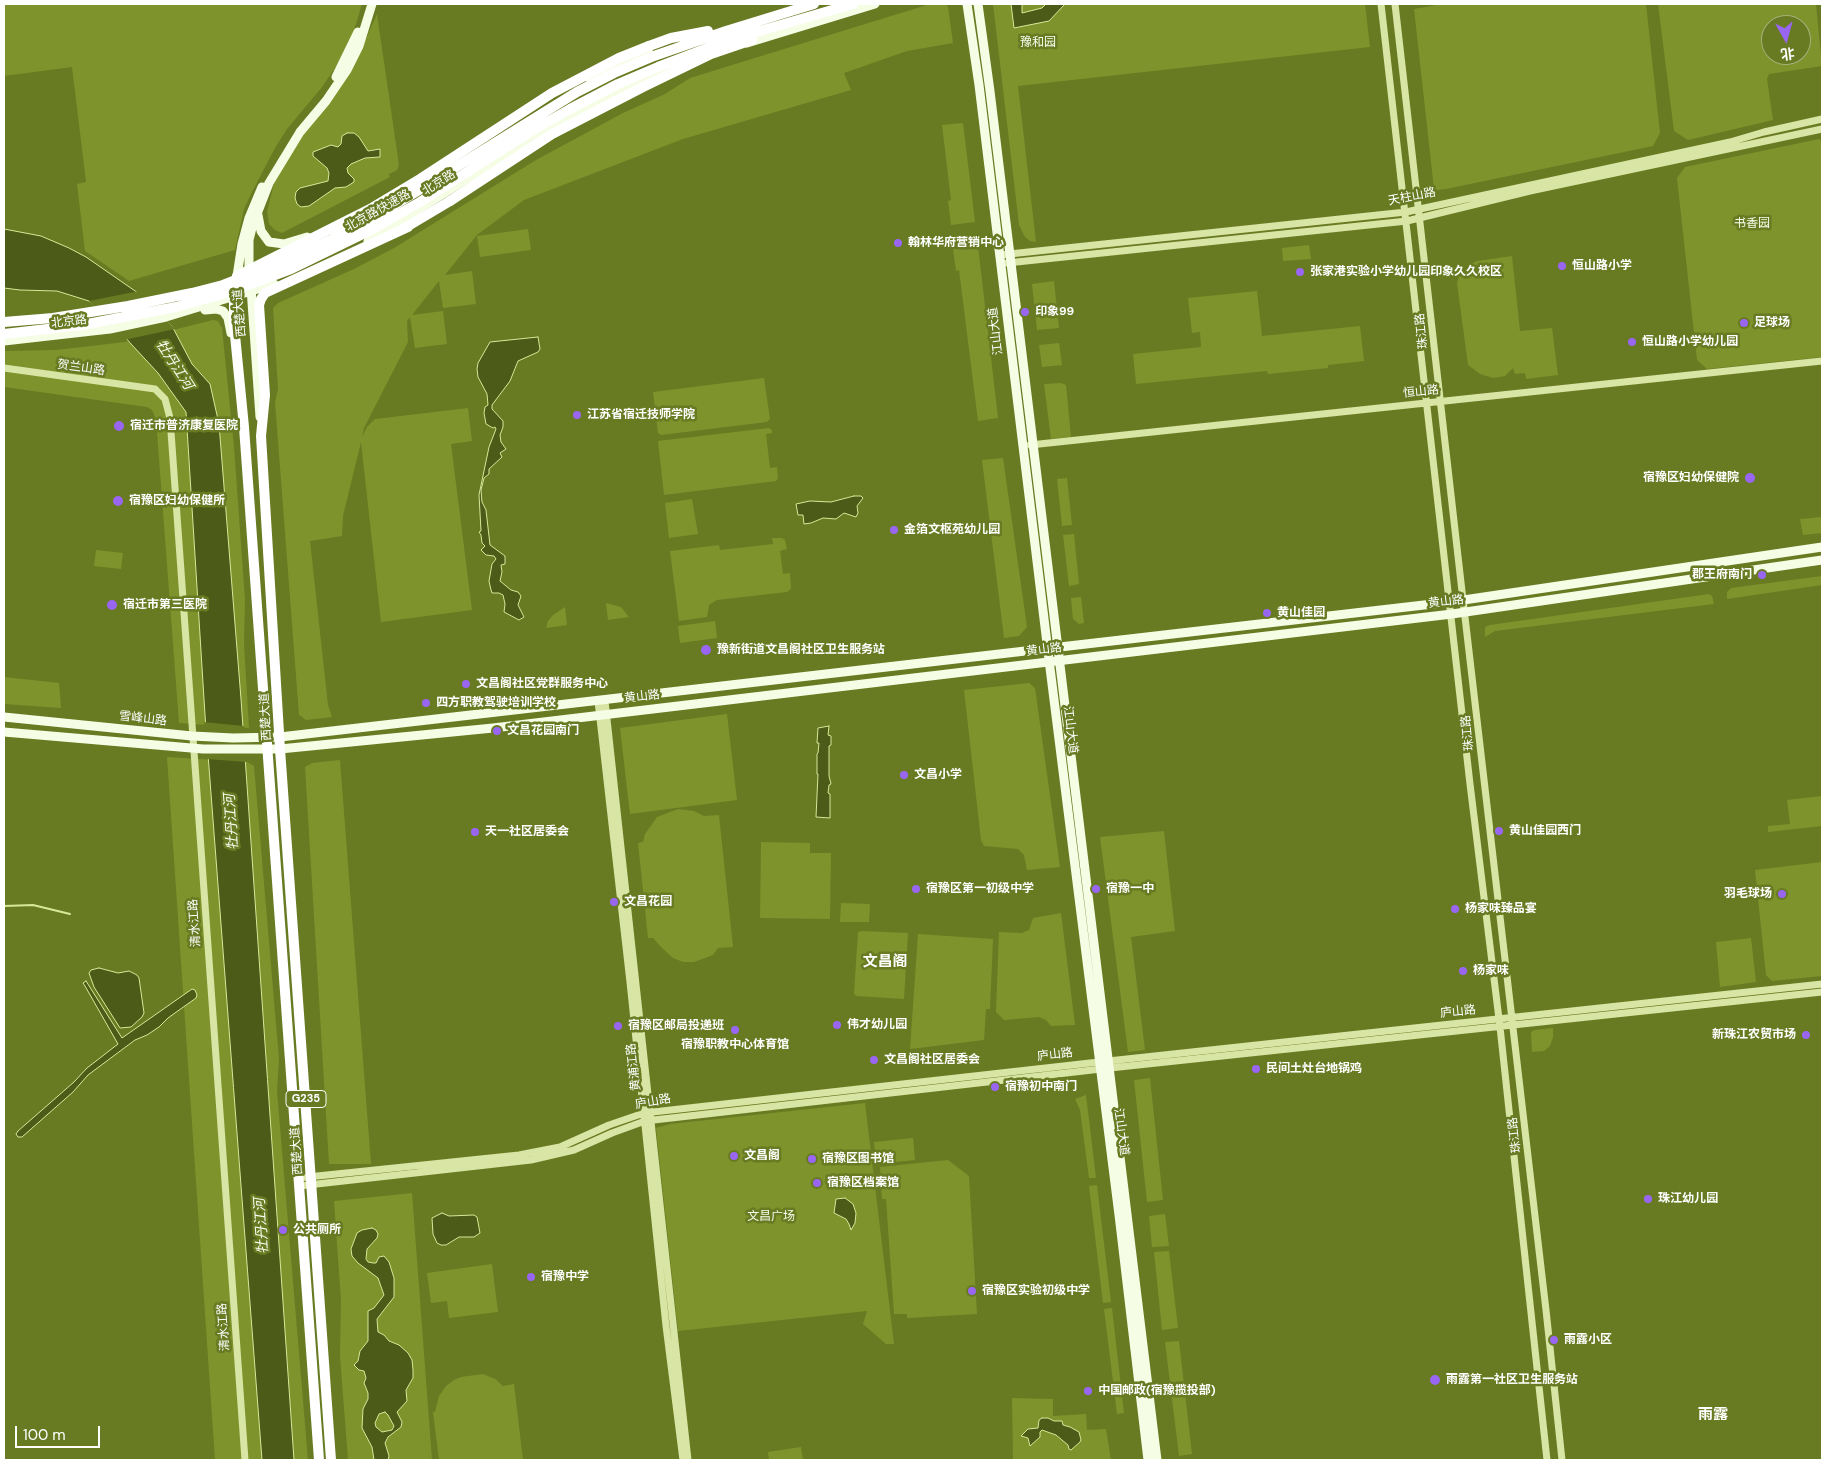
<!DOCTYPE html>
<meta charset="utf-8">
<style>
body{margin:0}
#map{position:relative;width:1826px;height:1464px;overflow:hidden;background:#687b22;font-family:"DM Sans","Noto Sans SC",sans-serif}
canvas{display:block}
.frame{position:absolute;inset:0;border:5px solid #fff;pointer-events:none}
.north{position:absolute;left:1761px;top:15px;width:50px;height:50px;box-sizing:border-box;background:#687b22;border:1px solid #a4b07a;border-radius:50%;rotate:173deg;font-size:14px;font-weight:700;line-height:20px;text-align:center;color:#fff}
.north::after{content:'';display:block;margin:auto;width:18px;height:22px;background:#9966f1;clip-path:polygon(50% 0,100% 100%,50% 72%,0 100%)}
.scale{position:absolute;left:15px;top:1426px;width:85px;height:22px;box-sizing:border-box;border:2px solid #fff;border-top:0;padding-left:6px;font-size:15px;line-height:18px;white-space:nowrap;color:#fff;-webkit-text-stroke:4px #687b22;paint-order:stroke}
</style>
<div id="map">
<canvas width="1826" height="1464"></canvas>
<div class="frame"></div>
<div class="north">北</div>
<div class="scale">100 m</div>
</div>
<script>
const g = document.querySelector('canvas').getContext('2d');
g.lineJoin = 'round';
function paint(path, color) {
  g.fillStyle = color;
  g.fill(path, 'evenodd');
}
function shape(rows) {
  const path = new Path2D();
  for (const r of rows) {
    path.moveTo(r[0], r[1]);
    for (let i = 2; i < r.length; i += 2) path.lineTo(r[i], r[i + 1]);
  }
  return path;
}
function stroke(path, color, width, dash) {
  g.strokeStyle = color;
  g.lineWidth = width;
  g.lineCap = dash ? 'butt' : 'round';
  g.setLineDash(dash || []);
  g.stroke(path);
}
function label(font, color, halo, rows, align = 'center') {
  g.font = font + ' "DM Sans","Noto Sans SC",sans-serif';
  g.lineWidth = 5;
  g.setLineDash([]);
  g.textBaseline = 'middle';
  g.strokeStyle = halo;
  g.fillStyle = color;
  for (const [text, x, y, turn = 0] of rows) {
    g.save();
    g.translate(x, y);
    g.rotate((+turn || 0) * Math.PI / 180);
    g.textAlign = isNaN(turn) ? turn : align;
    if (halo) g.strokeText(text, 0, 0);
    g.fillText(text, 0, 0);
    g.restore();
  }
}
const green = shape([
 [4,4,362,4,353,34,337,65,322,87,287,129,275,148,252,192,244,209,235,250,129,281,85,251,77,184,86,182,72,67,4,76],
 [930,4,946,4,948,7,953,43,907,51,844,73,851,90,683,139,524,200,477,235,445,275,472,271,476,304,443,308,439,281,412,315,443,311,447,344,415,348,410,317,407,321,408,342,364,428,362,437,367,427,375,419,468,408,472,441,451,444,472,610,381,622,361,442,343,516,342,536,310,541,328,705,332,717,306,720,299,715,275,402,278,389,273,308,278,303,354,269,394,248,536,160,623,113,665,94,690,78],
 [993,4,1365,4,1370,47,1018,86,1036,242,1030,241,1025,237,1019,225],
 [1442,4,1646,4,1660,133,1653,146,1446,189,1438,190,1434,189,1414,9],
 [1658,4,1816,4,1822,66,1769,74,1767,79,1773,120,1688,140,1674,131],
 [1771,25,1801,25,1801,55,1771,55],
 [377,14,399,165,397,170,389,174,390,177,282,233,275,230,269,224,267,212,274,183,279,171,364,43],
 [963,123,975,222,951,225,948,201,951,200,942,125],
 [1819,139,1822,142,1822,357,1707,369,1697,360,1677,178,1685,167],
 [528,229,531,250,480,257,477,236],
 [1309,245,1311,259,1283,261,1282,248],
 [978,246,998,418,978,421,959,270,956,271,953,249],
 [1512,256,1520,331,1552,328,1558,375,1526,379,1525,373,1515,374,1513,368,1505,376,1493,378,1480,374,1468,365,1457,283,1459,276,1469,265,1477,261],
 [1054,281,1059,328,1037,330,1032,284],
 [1257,291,1262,336,1360,326,1364,361,1328,365,1328,368,1268,374,1267,371,1136,384,1133,354,1201,347,1200,332,1192,333,1188,298],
 [213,320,218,321,222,328,234,447,245,600,244,644,249,728,179,723,156,419,152,410,147,407,4,387,4,351,56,350,125,342],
 [1059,343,1062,365,1042,367,1039,345],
 [764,378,770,419,767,422,661,435,658,433,653,392],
 [1061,383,1066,385,1071,437,1051,439,1044,384],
 [769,428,772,430,772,433,766,434,770,468,777,467,778,478,776,481,664,495,658,441],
 [1003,458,1027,627,1019,636,1004,638,982,460],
 [1067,478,1072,525,1062,526,1057,479],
 [692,499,698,534,669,538,665,503],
 [1822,517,1822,533,1803,535,1800,519],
 [1074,534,1079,584,1069,586,1063,535],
 [772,538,782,538,785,540,787,549,780,551,783,574,790,573,791,589,787,592,717,600,709,605,707,617,679,621,670,551,719,545,720,550,773,544],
 [96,550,123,553,121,569,94,566],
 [1822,576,1822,585,1727,599,1727,592,1731,588],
 [1709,594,1712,596,1714,604,1495,631,1485,637,1485,627,1490,625],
 [1081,597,1084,623,1079,624,1073,619,1071,598],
 [606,603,621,607,629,617,608,620],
 [565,607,567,625,546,628,548,621,553,615],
 [715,621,717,638,680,643,678,626],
 [4,677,59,683,61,708,4,704],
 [1029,683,1035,688,1060,867,1027,870,1024,855,1018,849,984,846,981,840,964,690],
 [727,714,737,800,630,814,620,728],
 [167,757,247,762,254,766,279,1059,277,1091,308,1460,215,1460],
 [340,760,371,1164,329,1164,305,767,312,763],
 [1822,796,1822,826,1768,832,1768,826,1790,824,1787,800],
 [678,809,694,811,704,816,719,815,733,947,718,948,713,955,694,962,683,962,673,958,662,948,653,938,648,938,638,843,643,842,645,834,657,817],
 [1164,831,1175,931,1131,937,1145,1050,1128,1052,1100,837],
 [761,842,810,843,810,853,831,853,830,919,760,918],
 [1822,862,1822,976,1772,981,1766,975,1755,870],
 [841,903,870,904,869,922,840,922],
 [1061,913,1075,1025,1051,1026,1046,1020,1039,1017,1004,1020,996,1012,999,932,1022,933,1029,930,1033,918],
 [861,931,908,933,904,999,856,996,854,993,858,932],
 [918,934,993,939,990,1009,986,1009,984,1040,910,1049],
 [1751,938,1756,982,1720,987,1716,942],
 [1553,1028,1553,1037,1550,1046,1544,1051,1532,1052,1531,1032,1534,1030],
 [1150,1078,1163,1200,1147,1202,1134,1080],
 [1086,1095,1096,1178,1089,1178,1080,1110,1075,1099],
 [865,1103,894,1344,886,1344,863,1324,867,1311,678,1331,656,1128,670,1124],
 [913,1138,915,1160,876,1164,874,1142],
 [948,1160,969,1176,977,1314,907,1318,907,1314,894,1314,886,1199,882,1199,880,1167],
 [1097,1185,1111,1302,1103,1303,1089,1186],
 [412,1193,432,1460,348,1460,340,1356,341,1300,334,1201],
 [1165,1214,1169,1246,1152,1247,1149,1216],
 [1169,1251,1178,1328,1162,1330,1154,1252],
 [492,1264,498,1312,449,1318,447,1301,431,1303,427,1273],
 [1112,1308,1124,1413,1117,1414,1104,1309],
 [1179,1341,1192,1454,1179,1456,1165,1342],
 [483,1374,495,1379,503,1386,514,1384,523,1460,439,1460,433,1412,435,1412,439,1396,446,1386,454,1380,461,1377],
 [1012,1398,1053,1399,1053,1416,1086,1414,1087,1430,1106,1429,1111,1460,1013,1460],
 [801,1447,803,1460,769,1460,768,1452]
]);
const water = shape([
 [1011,4,1022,4,1022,13,1042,8,1046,4,1065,4,1049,21,1014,28,1011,4],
 [347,133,354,133,359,137,368,151,380,149,380,157,365,158,351,164,347,168,348,173,354,179,354,182,346,187,335,188,309,206,301,207,297,204,295,198,296,192,300,188,328,181,329,173,327,168,313,156,313,152,331,145,338,147,341,144,342,136,347,133],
 [4,229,41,236,69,248,86,257,138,293,172,326,192,364,210,384,219,424,241,699,294,1460,262,1460,205,715,186,412,158,373,132,345,107,316,89,301,57,291,20,290,4,288,4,229],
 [538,337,540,349,538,352,518,361,510,381,492,405,492,409,503,421,503,427,500,435,501,442,506,449,500,453,502,457,489,469,489,474,484,478,481,490,482,502,486,510,490,545,505,556,505,564,501,565,502,572,500,581,511,590,518,592,521,596,518,605,524,617,519,620,504,612,505,604,503,595,499,593,492,593,491,590,489,581,492,564,496,559,494,556,486,555,481,550,485,546,482,543,481,535,479,532,481,531,479,495,489,447,496,429,495,427,493,428,486,424,484,413,485,407,488,405,487,394,478,377,477,369,478,363,490,342,538,337],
 [854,496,861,496,863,498,857,506,858,513,856,517,844,513,836,519,823,518,811,523,804,524,803,515,798,515,796,504,810,501,831,502,854,496],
 [829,726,828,735,831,736,831,745,829,746,829,776,831,784,829,785,828,793,830,794,830,818,816,817,818,774,817,774,817,754,818,753,819,743,817,743,818,728,829,726],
 [99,968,118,973,129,971,137,975,139,978,144,1013,142,1017,131,1027,120,1028,94,987,89,973,91,970,99,968],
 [86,981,122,1038,192,989,195,990,197,995,196,998,168,1018,159,1027,147,1035,135,1040,88,1075,73,1092,22,1137,18,1137,16,1134,18,1131,74,1082,87,1068,118,1044,85,986,83,983,86,981],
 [845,1198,853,1204,856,1213,855,1223,851,1230,849,1224,846,1219,834,1213,836,1199,845,1198],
 [442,1213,449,1216,474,1215,477,1217,480,1233,474,1237,459,1237,446,1245,441,1245,437,1243,433,1234,432,1218,442,1213],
 [372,1228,376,1230,378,1234,377,1238,367,1249,366,1259,368,1262,373,1263,376,1263,379,1257,384,1256,389,1262,394,1278,394,1297,377,1319,378,1332,384,1335,389,1341,399,1345,408,1353,412,1360,413,1370,413,1378,406,1390,407,1401,397,1412,402,1422,401,1427,388,1437,385,1443,389,1456,388,1460,374,1460,372,1447,362,1428,363,1409,368,1399,368,1393,364,1383,366,1378,364,1371,359,1370,354,1365,358,1361,360,1351,368,1341,368,1311,374,1308,384,1295,378,1278,358,1263,352,1256,351,1249,357,1233,362,1230,372,1228],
 [385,1412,388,1415,394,1426,392,1430,382,1432,376,1427,375,1423,379,1414,385,1412],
 [1042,1418,1048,1418,1054,1421,1062,1421,1063,1425,1070,1427,1079,1432,1081,1440,1080,1442,1071,1450,1069,1449,1068,1445,1056,1435,1042,1430,1040,1432,1040,1437,1030,1446,1028,1438,1021,1436,1028,1429,1038,1428,1039,1420,1042,1418]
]);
const pier = shape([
 [139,291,175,329,124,340,89,301],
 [204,722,244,726,247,762,206,759]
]);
const stream = shape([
 [4,906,33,905,70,914]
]);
const minor = shape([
 [1381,4,1470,784,1500,1027,1547,1460],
 [1395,4,1463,600,1546,1310,1562,1460],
 [1000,255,1406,212,1730,142,1764,132,1822,119],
 [1007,263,1407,221,1530,191,1822,129],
 [4,368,155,389,165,399,170,418,245,1460],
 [1030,445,1822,361],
 [598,701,630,982,666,1326,683,1460],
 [605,701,688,1460],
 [298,1178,519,1155,560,1147,609,1125,644,1113,1099,1062,1822,984],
 [299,1186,531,1160,574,1150,612,1133,645,1121,1110,1068,1822,992]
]);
const major = shape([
 [967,4,979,85,1050,668,1119,1215,1148,1460],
 [978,4,990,91,1157,1460],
 [747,43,875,4],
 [336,77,358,32],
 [589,78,649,53],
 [258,215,261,231,269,242,284,244,307,237],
 [335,233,366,217],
 [368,241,558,122,642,80,680,64],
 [249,275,249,240,253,224,269,183,300,132,326,101,347,70,359,46,372,4],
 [237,276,242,244,249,218,262,187],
 [251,288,260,417],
 [205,310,216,309,223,311,228,318,231,333],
 [4,341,110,329,166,317,274,284],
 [4,717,192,736,233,738,280,737,1450,602,1822,547],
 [4,732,203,749,280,749,493,728,1452,614,1822,560]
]);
const highway = shape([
 [403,229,450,201],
 [319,1460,244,427,234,325,234,298,237,276,370,209,420,179,552,93,619,58,649,46],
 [331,1460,280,749,261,436,265,395,259,305,261,299,265,293,408,227]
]);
const highwayBridge = shape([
 [649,46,671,38,708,31],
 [450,201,552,134,643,87,711,54,752,40],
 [4,322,53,318,128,306,192,293,223,285,285,261,352,230,385,211,577,92,614,73,654,56,726,31,814,4],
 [4,334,82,325,176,307,230,292,291,269,371,230,420,202,530,132,570,109,618,84,658,67,729,40,853,4]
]);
const markers = [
 [898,243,5,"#9966f1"],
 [1562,266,5,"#9966f1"],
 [1300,272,5,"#9966f1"],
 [1025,312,5,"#9966f1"],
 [1744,323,5,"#9966f1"],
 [1632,342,5,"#9966f1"],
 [577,415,5,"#9966f1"],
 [119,426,6,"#9966f1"],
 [1750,478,6,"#9966f1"],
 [118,501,6,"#9966f1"],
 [894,530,5,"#9966f1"],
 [1762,575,5,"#9966f1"],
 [112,605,6,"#9966f1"],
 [1267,613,5,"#9966f1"],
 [706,650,6,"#9966f1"],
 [466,684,5,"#9966f1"],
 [426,703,5,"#9966f1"],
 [497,731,5,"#9966f1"],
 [904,775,5,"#9966f1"],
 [1499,831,5,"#9966f1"],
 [475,832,5,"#9966f1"],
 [916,889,5,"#9966f1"],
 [1096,889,5,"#9966f1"],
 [1782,894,5,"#9966f1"],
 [614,902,5,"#9966f1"],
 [1455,909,5,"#9966f1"],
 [1463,971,5,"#9966f1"],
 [837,1025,5,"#9966f1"],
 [618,1026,5,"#9966f1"],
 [735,1030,5,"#9966f1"],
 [1806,1035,5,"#9966f1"],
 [874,1060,5,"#9966f1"],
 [1256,1069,5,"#9966f1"],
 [995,1087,5,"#9966f1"],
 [734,1156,5,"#9966f1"],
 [812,1159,5,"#9966f1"],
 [817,1183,5,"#9966f1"],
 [1648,1199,5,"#9966f1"],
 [283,1230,5,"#9966f1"],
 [531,1277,5,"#9966f1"],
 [972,1291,5,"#9966f1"],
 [1554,1340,5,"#9966f1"],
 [1435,1380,6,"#9966f1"],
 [1088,1391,5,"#9966f1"]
];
const shields = [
 [306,1099,40]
];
const shieldNames = [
 ["G235",306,1099]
];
const parkNames = [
 ["豫和园",1038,43],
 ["书香园",1752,224],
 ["文昌广场",771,1217]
];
const streetNames = [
 ["北京路",439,183,-32],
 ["天柱山路",1412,197,-11],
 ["北京路快速路",378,211,-29],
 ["西楚大道",240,313,-95],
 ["北京路",69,322,-7],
 ["江山大道",996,331,-97],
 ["珠江路",1422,331,-96],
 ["贺兰山路",81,368,8],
 ["恒山路",1421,392,-6],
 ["黄山路",1446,602,-7],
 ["黄山路",1044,650,-7],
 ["黄山路",642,697,-7],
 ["西楚大道",266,717,-93],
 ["雪峰山路",143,719,6],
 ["江山大道",1070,730,83],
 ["珠江路",1468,733,-96],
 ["清水江路",195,923,-94],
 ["庐山路",1458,1012,-6],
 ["庐山路",1055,1055,-7],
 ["黄浦江路",634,1067,-96],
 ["庐山路",653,1102,-10],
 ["江山大道",1121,1132,82],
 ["珠江路",1515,1135,-97],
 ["西楚大道",297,1151,-94],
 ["清水江路",224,1327,-94]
];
const poiNames = [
 ["翰林华府营销中心",908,243],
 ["恒山路小学",1572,266],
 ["张家港实验小学幼儿园印象久久校区",1310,272],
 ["印象99",1035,312],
 ["足球场",1754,323],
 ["恒山路小学幼儿园",1642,342],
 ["江苏省宿迁技师学院",587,415],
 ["宿迁市普济康复医院",130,426],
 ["宿豫区妇幼保健院",1739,478,"right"],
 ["宿豫区妇幼保健所",129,501],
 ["金箔文枢苑幼儿园",904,530],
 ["郡王府南门",1752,575,"right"],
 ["宿迁市第三医院",123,605],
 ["黄山佳园",1277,613],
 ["豫新街道文昌阁社区卫生服务站",717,650],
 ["文昌阁社区党群服务中心",476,684],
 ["四方职教驾驶培训学校",436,703],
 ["文昌花园南门",507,731],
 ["文昌小学",914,775],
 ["黄山佳园西门",1509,831],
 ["天一社区居委会",485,832],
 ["宿豫区第一初级中学",926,889],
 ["宿豫一中",1106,889],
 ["羽毛球场",1772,894,"right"],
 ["文昌花园",624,902],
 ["杨家味臻品宴",1465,909],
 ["杨家味",1473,971],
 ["伟才幼儿园",847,1025],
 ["宿豫区邮局投递班",628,1026],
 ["新珠江农贸市场",1796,1035,"right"],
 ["宿豫职教中心体育馆",735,1045,"center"],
 ["文昌阁社区居委会",884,1060],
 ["民间土灶台地锅鸡",1266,1069],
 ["宿豫初中南门",1005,1087],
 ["文昌阁",744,1156],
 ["宿豫区图书馆",822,1159],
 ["宿豫区档案馆",827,1183],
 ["珠江幼儿园",1658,1199],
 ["公共厕所",293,1230],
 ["宿豫中学",541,1277],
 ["宿豫区实验初级中学",982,1291],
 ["雨露小区",1564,1340],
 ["雨露第一社区卫生服务站",1446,1380],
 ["中国邮政(宿豫揽投部)",1098,1391]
];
const waterNames = [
 ["牡丹江河",174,365,57],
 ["牡丹江河",232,822,-94],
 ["牡丹江河",262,1226,-94]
];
const quarterNames = [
 ["文昌阁",885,962],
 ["雨露",1713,1415]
];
paint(green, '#7e932c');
paint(water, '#4c5b17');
stroke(water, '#d8e798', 1);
paint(pier, '#687b22');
stroke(stream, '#d8e798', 2);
stroke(minor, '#d8e5a4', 7);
stroke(major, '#f6fde5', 9);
stroke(highway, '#fff', 10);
stroke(highwayBridge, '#fff', 10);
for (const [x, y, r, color] of markers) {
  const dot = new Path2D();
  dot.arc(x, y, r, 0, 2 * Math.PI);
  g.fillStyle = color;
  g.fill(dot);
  stroke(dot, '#687b22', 2);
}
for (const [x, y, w] of shields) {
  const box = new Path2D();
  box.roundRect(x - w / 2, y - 8.5, w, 17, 4);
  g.fillStyle = '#687b22';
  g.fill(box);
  stroke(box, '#fff', 1);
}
label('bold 11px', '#fff', null, shieldNames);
label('12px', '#f9fcee', '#687b22', parkNames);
label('12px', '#fff', '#687b22', streetNames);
label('bold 12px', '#fff', '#687b22', poiNames, 'left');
label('italic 14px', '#f9fbef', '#687b22', waterNames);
label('bold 15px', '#fff', '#687b22', quarterNames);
</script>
